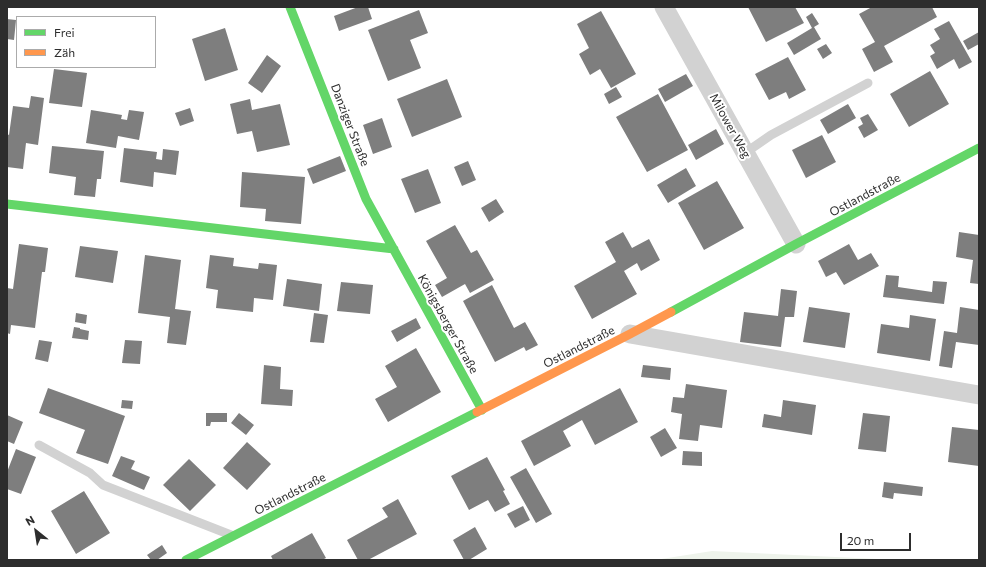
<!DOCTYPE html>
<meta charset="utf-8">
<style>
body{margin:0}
#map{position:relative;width:986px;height:567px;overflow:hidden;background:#fff;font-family:Commissioner,sans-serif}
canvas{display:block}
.frame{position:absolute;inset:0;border:8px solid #2d2d2d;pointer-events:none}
.legend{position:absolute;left:16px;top:16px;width:140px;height:52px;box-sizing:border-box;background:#fff;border:1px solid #ababab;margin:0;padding:5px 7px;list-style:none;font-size:12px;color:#2d2d2d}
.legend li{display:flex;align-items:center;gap:8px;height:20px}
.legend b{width:20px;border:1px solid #ababab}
.north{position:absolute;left:16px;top:511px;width:40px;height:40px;-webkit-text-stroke:3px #fff;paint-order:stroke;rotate:330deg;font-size:11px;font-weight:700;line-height:16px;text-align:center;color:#2d2d2d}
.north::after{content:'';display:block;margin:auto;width:14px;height:18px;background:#2d2d2d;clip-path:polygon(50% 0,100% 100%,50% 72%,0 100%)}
.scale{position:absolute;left:840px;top:533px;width:71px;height:18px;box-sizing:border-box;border:2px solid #2d2d2d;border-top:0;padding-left:5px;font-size:12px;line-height:14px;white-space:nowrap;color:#2d2d2d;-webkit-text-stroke:3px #fff;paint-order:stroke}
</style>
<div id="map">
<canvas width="986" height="567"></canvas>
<div class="frame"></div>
<ul class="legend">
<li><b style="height:5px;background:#63d668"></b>Frei</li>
<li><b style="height:5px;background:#ff974d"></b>Zäh</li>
</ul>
<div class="north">N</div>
<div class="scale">20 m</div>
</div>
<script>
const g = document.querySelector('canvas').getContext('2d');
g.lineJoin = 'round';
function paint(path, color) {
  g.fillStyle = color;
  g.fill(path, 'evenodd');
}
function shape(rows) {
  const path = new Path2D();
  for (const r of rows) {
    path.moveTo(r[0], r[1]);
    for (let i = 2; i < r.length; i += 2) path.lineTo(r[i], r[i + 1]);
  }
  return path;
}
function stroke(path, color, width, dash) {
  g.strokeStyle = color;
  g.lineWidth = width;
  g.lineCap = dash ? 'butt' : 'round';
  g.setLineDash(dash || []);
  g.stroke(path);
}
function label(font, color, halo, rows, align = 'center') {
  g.font = font + ' Commissioner,sans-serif';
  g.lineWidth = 4;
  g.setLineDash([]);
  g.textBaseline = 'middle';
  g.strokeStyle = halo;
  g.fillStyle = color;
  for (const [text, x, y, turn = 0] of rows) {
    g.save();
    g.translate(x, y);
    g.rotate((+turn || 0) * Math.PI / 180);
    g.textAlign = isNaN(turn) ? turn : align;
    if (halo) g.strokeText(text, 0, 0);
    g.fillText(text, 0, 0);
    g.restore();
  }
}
const green = shape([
 [712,551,898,560,655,560]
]);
const building = shape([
 [358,7,368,7,372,19,339,31,334,16],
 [748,7,795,7,804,23,766,42],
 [872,7,932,7,937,17,884,46,893,62,874,72,862,49,875,42,859,14],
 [419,10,428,33,410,40,421,68,388,81,368,30],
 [601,11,636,74,611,88,600,69,590,75,579,54,589,48,577,24],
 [812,13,819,24,814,27,821,39,794,55,787,43,812,28,806,17],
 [7,19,16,20,14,40,7,39],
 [949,21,972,62,959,69,954,59,937,69,930,56,935,53,930,45,940,39,934,29],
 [225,28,238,70,205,81,192,39],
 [979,32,979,44,968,50,963,41],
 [826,44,832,53,823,59,817,49],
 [267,55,281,66,262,93,248,83],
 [788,57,806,90,789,99,786,92,769,100,755,74],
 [54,69,87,73,82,107,49,103],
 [930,71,949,104,909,127,890,94],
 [686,74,693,86,665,102,658,89],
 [447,79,462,117,412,137,397,99],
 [616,87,622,97,609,104,604,94],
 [658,94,688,150,647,172,616,117],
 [31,96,44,98,38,145,26,143,23,169,7,167,7,134,9,135,13,106,29,108],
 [250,99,252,110,280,104,290,145,257,152,252,131,237,134,230,104],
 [848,104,856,118,828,134,820,120],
 [190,108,194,121,180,126,175,113],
 [91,110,122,115,121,119,127,120,129,110,144,112,139,140,118,136,116,148,86,143],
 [868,114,878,130,864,138,858,127,863,124,860,118],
 [382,118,392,147,373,154,363,125],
 [716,129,724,144,696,160,688,145],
 [822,135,836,162,806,178,792,150],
 [52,146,104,151,101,179,97,179,95,197,74,195,76,177,49,173],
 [124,148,157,152,156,159,162,160,163,149,179,151,176,175,154,172,153,187,120,182],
 [340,156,346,171,313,184,307,169],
 [468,161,476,180,462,186,454,167],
 [686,168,696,186,668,203,657,185],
 [428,169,441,203,415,213,401,179],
 [242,172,305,177,301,224,265,221,266,209,240,207],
 [717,181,744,228,704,250,678,203],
 [496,199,504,212,489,222,481,208],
 [455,225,471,253,477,250,494,280,470,293,465,284,442,297,435,285,447,278,426,241],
 [623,232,632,248,649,239,660,260,641,271,637,263,624,271,637,294,592,319,574,286,616,262,605,242],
 [959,232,979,235,979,284,970,283,973,260,956,257],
 [19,244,48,248,45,272,42,272,35,328,11,325,10,334,7,333,7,288,13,289],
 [849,244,858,260,871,253,879,266,844,285,836,272,826,277,818,261],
 [80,246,118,251,113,283,75,277],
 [145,255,181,260,175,309,191,311,186,345,167,343,170,317,138,313],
 [210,255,234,258,233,266,258,269,259,263,277,265,273,300,254,298,253,312,216,308,218,290,206,288],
 [886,275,899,276,898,287,932,292,933,281,947,282,944,304,883,297],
 [287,279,322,284,319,311,283,306],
 [341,282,373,285,370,314,337,311],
 [492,285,514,328,525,322,538,345,526,351,524,347,495,362,463,301],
 [781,289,797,291,794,317,785,317,781,347,740,342,744,312,778,316],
 [809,307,850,313,845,348,803,342],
 [960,307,979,310,979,345,956,342,952,368,939,366,944,331,957,333],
 [76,313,87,315,86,324,75,322],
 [314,313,328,315,324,343,310,342],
 [910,315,936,319,930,361,877,353,881,324,909,328],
 [416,318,421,328,397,342,391,331],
 [74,327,80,328,80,329,89,331,88,340,72,338],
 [39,340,52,342,48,362,35,359],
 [125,340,142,341,140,364,122,363],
 [416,348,441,392,388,422,375,399,397,387,385,366],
 [264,365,281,367,280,389,293,390,292,406,261,404],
 [643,365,671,368,670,380,641,377],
 [686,384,727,390,722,428,700,425,698,441,679,439,682,414,671,412,673,397,684,398],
 [48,388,125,416,108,464,76,453,85,430,39,413],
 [620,388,638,422,595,445,582,420,563,431,571,446,534,466,521,441],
 [122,400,133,401,132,409,121,408],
 [783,400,816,405,812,435,762,427,764,414,781,417],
 [206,413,227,413,227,422,211,422,210,426,206,426],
 [239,413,254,425,246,435,231,423],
 [863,413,890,416,886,452,858,449],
 [7,415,23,422,14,444,7,441],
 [952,427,979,430,979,466,948,462],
 [665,428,677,448,661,457,650,437],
 [247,442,271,464,247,490,223,468],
 [16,449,36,457,21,494,7,489,7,472],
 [683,451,702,452,702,466,682,465],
 [121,456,135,461,131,469,150,477,144,490,112,476],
 [487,457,505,490,503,491,510,504,495,512,488,500,469,510,451,476],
 [189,459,216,485,190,511,163,485],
 [526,468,552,514,536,523,510,477],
 [884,482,923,487,922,496,894,493,893,499,882,497],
 [84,491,110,533,76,554,51,511],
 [398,499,417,534,368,560,358,560,347,540,388,517,382,508],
 [523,506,530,520,515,528,507,514],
 [475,527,487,549,469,560,464,560,453,540],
 [312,533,326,558,322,560,273,560,271,556],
 [162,545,167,553,157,560,151,560,147,555]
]);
const lane = shape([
 [745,153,771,135,868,83],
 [39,445,90,473,103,485,231,535]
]);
const street = shape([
 [664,7,796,244],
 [630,334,979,395]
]);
const fast = shape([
 [290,7,366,199,482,410],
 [7,204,394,249],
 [671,312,796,244,979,148],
 [186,560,477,412]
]);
const slow = shape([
 [477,412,630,334,671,312]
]);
const streetNames = [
 ["Danziger Straße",350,125,69],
 ["Milower Weg",730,126,61],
 ["Ostlandstraße",865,195,-28],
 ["Königsberger Straße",448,324,61],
 ["Ostlandstraße",579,347,-27],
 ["Ostlandstraße",290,494,-27]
];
paint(green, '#eef3eb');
paint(building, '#7e7e7e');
stroke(lane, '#d2d2d2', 9);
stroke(street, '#d2d2d2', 19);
stroke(fast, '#63d668', 9);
stroke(slow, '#ff974d', 9);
label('12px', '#2d2d2d', '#fff', streetNames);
</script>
